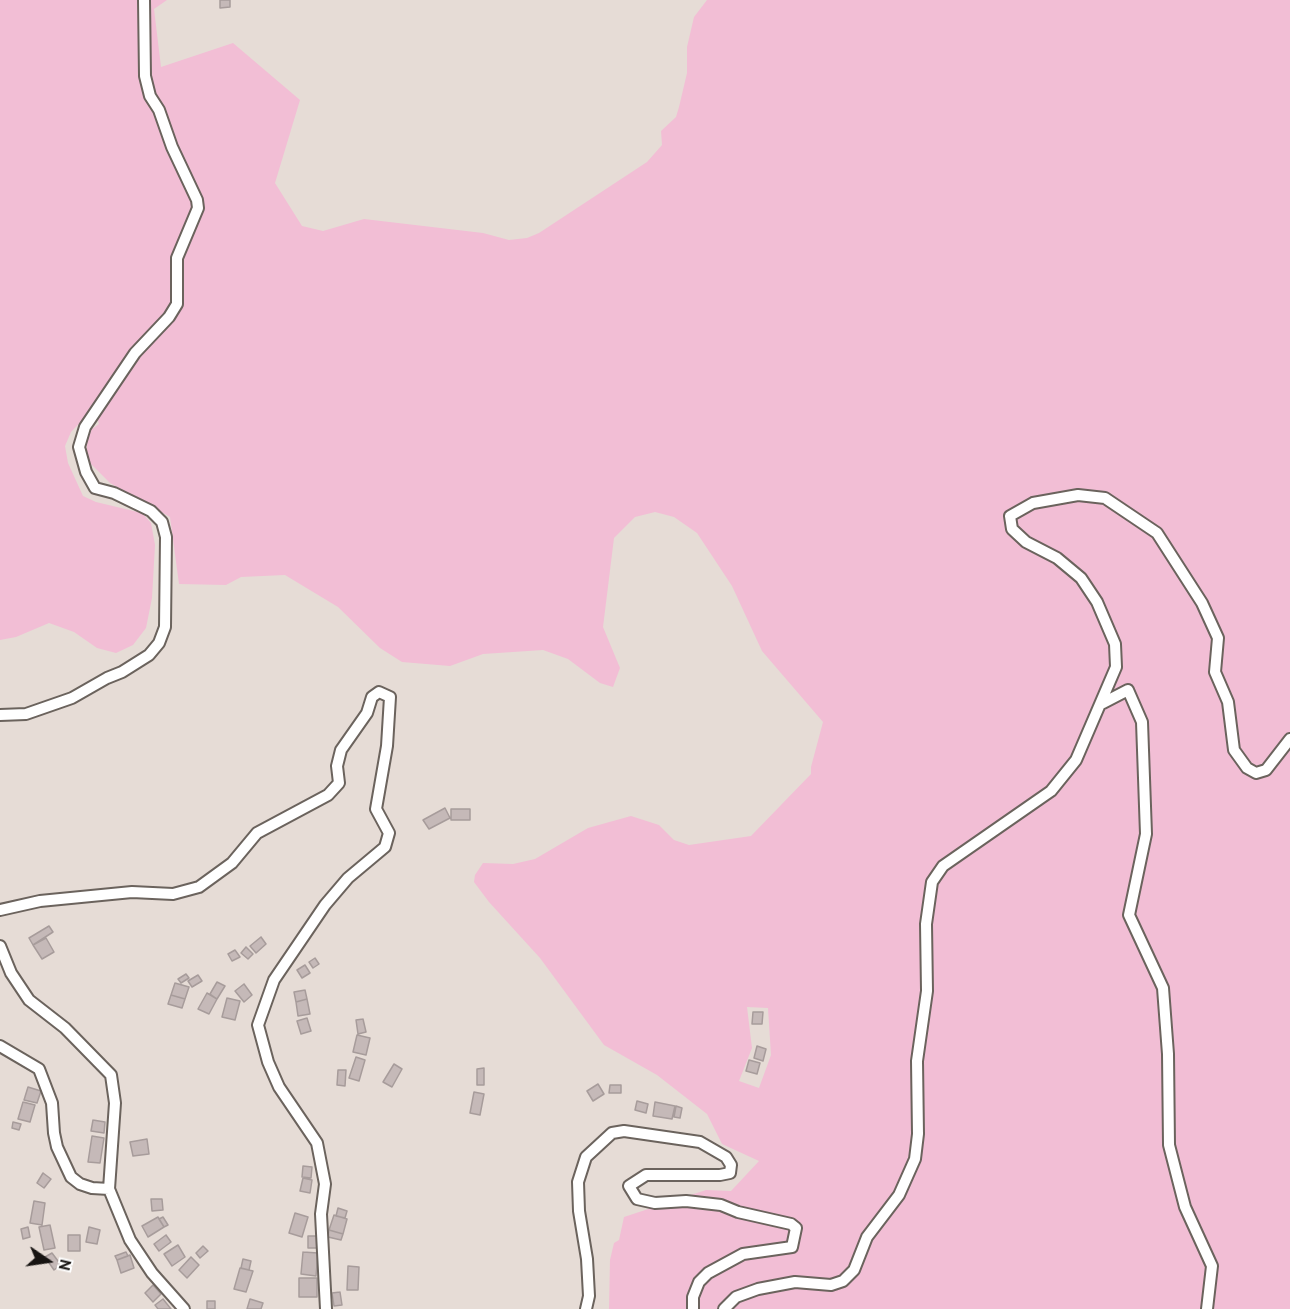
<!DOCTYPE html>
<style>
body{margin:0}
#map{position:relative;width:1290px;height:1309px;overflow:hidden;background:#e6dcd6;font-family:"PT Sans",sans-serif}
canvas{display:block}
.north{position:absolute;left:18px;top:1231px;width:60px;height:60px;-webkit-text-stroke:4px #fff;paint-order:stroke;rotate:103deg;font-size:16px;font-weight:700;line-height:24px;text-align:center;color:#171412}
.north::after{content:'';display:block;margin:auto;width:21px;height:27px;background:#171412;clip-path:polygon(50% 0,100% 100%,50% 72%,0 100%)}
</style>
<div id="map">
<canvas width="1290" height="1309"></canvas>
<div class="north">N</div>
</div>
<script>
const g = document.querySelector('canvas').getContext('2d');
g.lineJoin = 'round';
function paint(path, color) {
  g.fillStyle = color;
  g.fill(path, 'evenodd');
}
function shape(rows) {
  const path = new Path2D();
  for (const r of rows) {
    path.moveTo(r[0], r[1]);
    for (let i = 2; i < r.length; i += 2) path.lineTo(r[i], r[i + 1]);
  }
  return path;
}
function stroke(path, color, width, dash) {
  g.strokeStyle = color;
  g.lineWidth = width;
  g.lineCap = dash ? 'butt' : 'round';
  g.setLineDash(dash || []);
  g.stroke(path);
}
const green = shape([
 [0,0,167,0,154,9,161,67,233,43,300,100,275,183,302,226,323,231,364,219,483,233,509,240,527,238,539,233,647,162,662,145,661,131,676,117,679,107,687,73,687,47,694,17,707,0,1290,0,1290,1309,609,1309,610,1260,614,1243,619,1240,624,1217,706,1190,731,1191,759,1161,722,1144,707,1114,657,1075,604,1045,540,958,489,902,474,882,475,875,483,863,513,864,535,859,588,828,631,816,659,825,674,840,689,845,751,836,811,774,811,767,823,722,762,651,732,586,697,533,674,517,655,512,635,517,614,538,603,627,620,668,613,687,600,683,568,659,543,650,483,654,450,666,402,662,380,648,338,607,285,575,241,577,226,585,179,584,170,517,110,483,86,459,88,432,99,424,94,408,71,432,65,446,68,463,83,496,96,502,142,513,151,523,155,545,152,598,146,628,133,645,116,653,97,648,74,632,49,623,16,637,0,640],
 [747,1007,768,1008,771,1055,759,1088,739,1081,752,1048]
]);
const building = shape([
 [220,0,230,0,230,7,220,8,220,0],
 [445,808,450,818,429,829,423,820,445,808],
 [451,809,470,809,470,820,451,820,451,809],
 [49,926,53,932,33,945,29,938,49,926],
 [261,937,266,944,256,953,250,946,261,937],
 [46,938,54,952,42,959,33,945,46,938],
 [246,947,253,954,248,959,241,953,246,947],
 [235,950,240,957,232,961,228,954,235,950],
 [315,958,319,964,313,968,309,962,315,958],
 [305,965,310,973,302,978,297,970,305,965],
 [186,974,189,978,181,983,178,979,186,974],
 [198,975,202,981,192,987,188,981,198,975],
 [217,982,225,986,217,999,210,994,217,982],
 [175,983,189,987,185,999,171,995,175,983],
 [244,984,252,995,244,1002,235,991,244,984],
 [305,990,307,999,296,1002,294,992,305,990],
 [207,993,217,999,209,1014,198,1009,207,993],
 [171,995,185,999,182,1008,168,1004,171,995],
 [227,998,240,1001,235,1020,222,1017,227,998],
 [307,999,310,1014,298,1016,296,1002,307,999],
 [753,1012,763,1012,762,1024,752,1024,753,1012],
 [307,1018,311,1031,301,1034,297,1021,307,1018],
 [363,1019,366,1032,358,1034,356,1020,363,1019],
 [357,1035,370,1038,366,1055,353,1052,357,1035],
 [757,1046,766,1049,763,1061,754,1058,757,1046],
 [356,1057,365,1060,359,1081,349,1078,356,1057],
 [749,1060,760,1063,757,1074,746,1071,749,1060],
 [394,1064,402,1069,392,1087,383,1082,394,1064],
 [484,1068,484,1085,477,1085,477,1069,484,1068],
 [338,1070,346,1070,345,1086,337,1085,338,1070],
 [598,1084,604,1094,593,1101,587,1091,598,1084],
 [610,1085,621,1085,621,1093,609,1093,610,1085],
 [28,1087,41,1091,37,1103,24,1100,28,1087],
 [474,1092,484,1094,480,1115,470,1113,474,1092],
 [637,1101,648,1104,646,1113,635,1110,637,1101],
 [23,1102,35,1105,30,1122,18,1119,23,1102],
 [655,1102,675,1106,672,1119,653,1116,655,1102],
 [676,1106,682,1108,680,1118,674,1117,676,1106],
 [93,1120,105,1122,104,1133,91,1131,93,1120],
 [13,1122,21,1124,19,1130,12,1128,13,1122],
 [92,1136,104,1138,100,1163,88,1162,92,1136],
 [147,1139,149,1154,133,1156,130,1142,147,1139],
 [303,1166,312,1167,311,1178,302,1177,303,1166],
 [43,1173,51,1179,44,1188,37,1183,43,1173],
 [303,1178,312,1180,310,1193,300,1191,303,1178],
 [151,1199,162,1199,163,1210,152,1211,151,1199],
 [34,1201,45,1203,42,1225,30,1223,34,1201],
 [338,1208,347,1211,345,1218,336,1216,338,1208],
 [295,1213,308,1217,302,1237,289,1233,295,1213],
 [334,1215,347,1219,343,1234,329,1230,334,1215],
 [158,1217,164,1227,148,1237,142,1226,158,1217],
 [163,1217,168,1225,164,1227,159,1219,163,1217],
 [50,1225,55,1248,44,1250,39,1227,50,1225],
 [28,1227,30,1237,23,1239,21,1229,28,1227],
 [89,1227,100,1230,97,1244,86,1242,89,1227],
 [329,1230,343,1234,341,1240,328,1237,329,1230],
 [68,1235,80,1235,80,1251,68,1251,68,1235],
 [166,1235,171,1242,159,1251,154,1244,166,1235],
 [308,1236,317,1236,317,1248,308,1248,308,1236],
 [178,1245,185,1257,172,1266,164,1254,178,1245],
 [203,1246,208,1251,200,1258,196,1253,203,1246],
 [126,1252,128,1256,117,1260,115,1256,126,1252],
 [303,1252,318,1253,316,1276,301,1274,303,1252],
 [52,1253,61,1265,54,1270,45,1257,52,1253],
 [130,1255,134,1268,121,1273,117,1260,130,1255],
 [191,1257,199,1265,187,1278,179,1270,191,1257],
 [243,1259,251,1261,249,1270,241,1268,243,1259],
 [348,1266,359,1267,358,1290,347,1290,348,1266],
 [240,1268,253,1271,246,1292,234,1289,240,1268],
 [299,1278,317,1278,317,1297,299,1297,299,1278],
 [153,1285,161,1294,153,1302,145,1293,153,1285],
 [340,1292,342,1305,334,1306,332,1293,340,1292],
 [163,1299,171,1309,158,1309,155,1305,163,1299],
 [250,1299,263,1303,261,1309,247,1309,250,1299],
 [207,1301,215,1301,215,1309,207,1309,207,1301]
]);
const street = shape([
 [1103,703,1128,690,1142,722,1146,834,1129,915,1163,988,1168,1054,1169,1145,1185,1207,1212,1266,1207,1309],
 [0,715,26,714,72,698,107,678,122,672,149,655,159,643,165,627,166,537,162,522,151,511,114,493,95,488,86,472,79,447,85,427,135,353,169,317,177,304,177,258,198,208,197,200,172,147,159,110,150,96,145,76,144,0],
 [0,910,40,901,132,892,173,894,199,887,232,863,257,833,328,795,339,783,337,766,341,750,367,713,372,697,379,692,390,697,387,746,376,809,389,833,385,847,348,878,325,905,274,980,258,1025,268,1062,279,1087,317,1143,325,1184,321,1214,326,1309],
 [0,946,11,973,29,1000,65,1028,111,1075,115,1103,109,1189],
 [0,1046,39,1069,52,1103,54,1133,57,1147,71,1177,80,1184,92,1188,109,1189,130,1240,152,1273,184,1309],
 [586,1309,589,1296,587,1259,579,1211,578,1182,586,1157,612,1133,624,1131,700,1142,726,1157,731,1165,730,1173,720,1175,646,1175,629,1186,637,1199,655,1203,686,1201,721,1205,738,1212,791,1224,796,1228,792,1247,743,1254,708,1273,699,1282,693,1297,693,1309],
 [724,1309,736,1297,758,1289,795,1282,831,1285,843,1281,854,1270,867,1237,899,1195,915,1159,918,1134,917,1061,927,991,926,924,932,882,943,866,1051,791,1076,760,1116,667,1115,644,1097,602,1081,578,1057,558,1026,542,1012,529,1010,516,1033,503,1078,495,1105,498,1157,533,1202,603,1218,638,1215,672,1228,702,1234,750,1247,768,1256,773,1266,770,1290,739]
]);
paint(green, '#f2bed5');
paint(building, '#c5b9b8');
stroke(building, '#a79c9b', 1.5);
stroke(street, '#6b635d', 14);
stroke(street, '#fff', 10);
</script>
